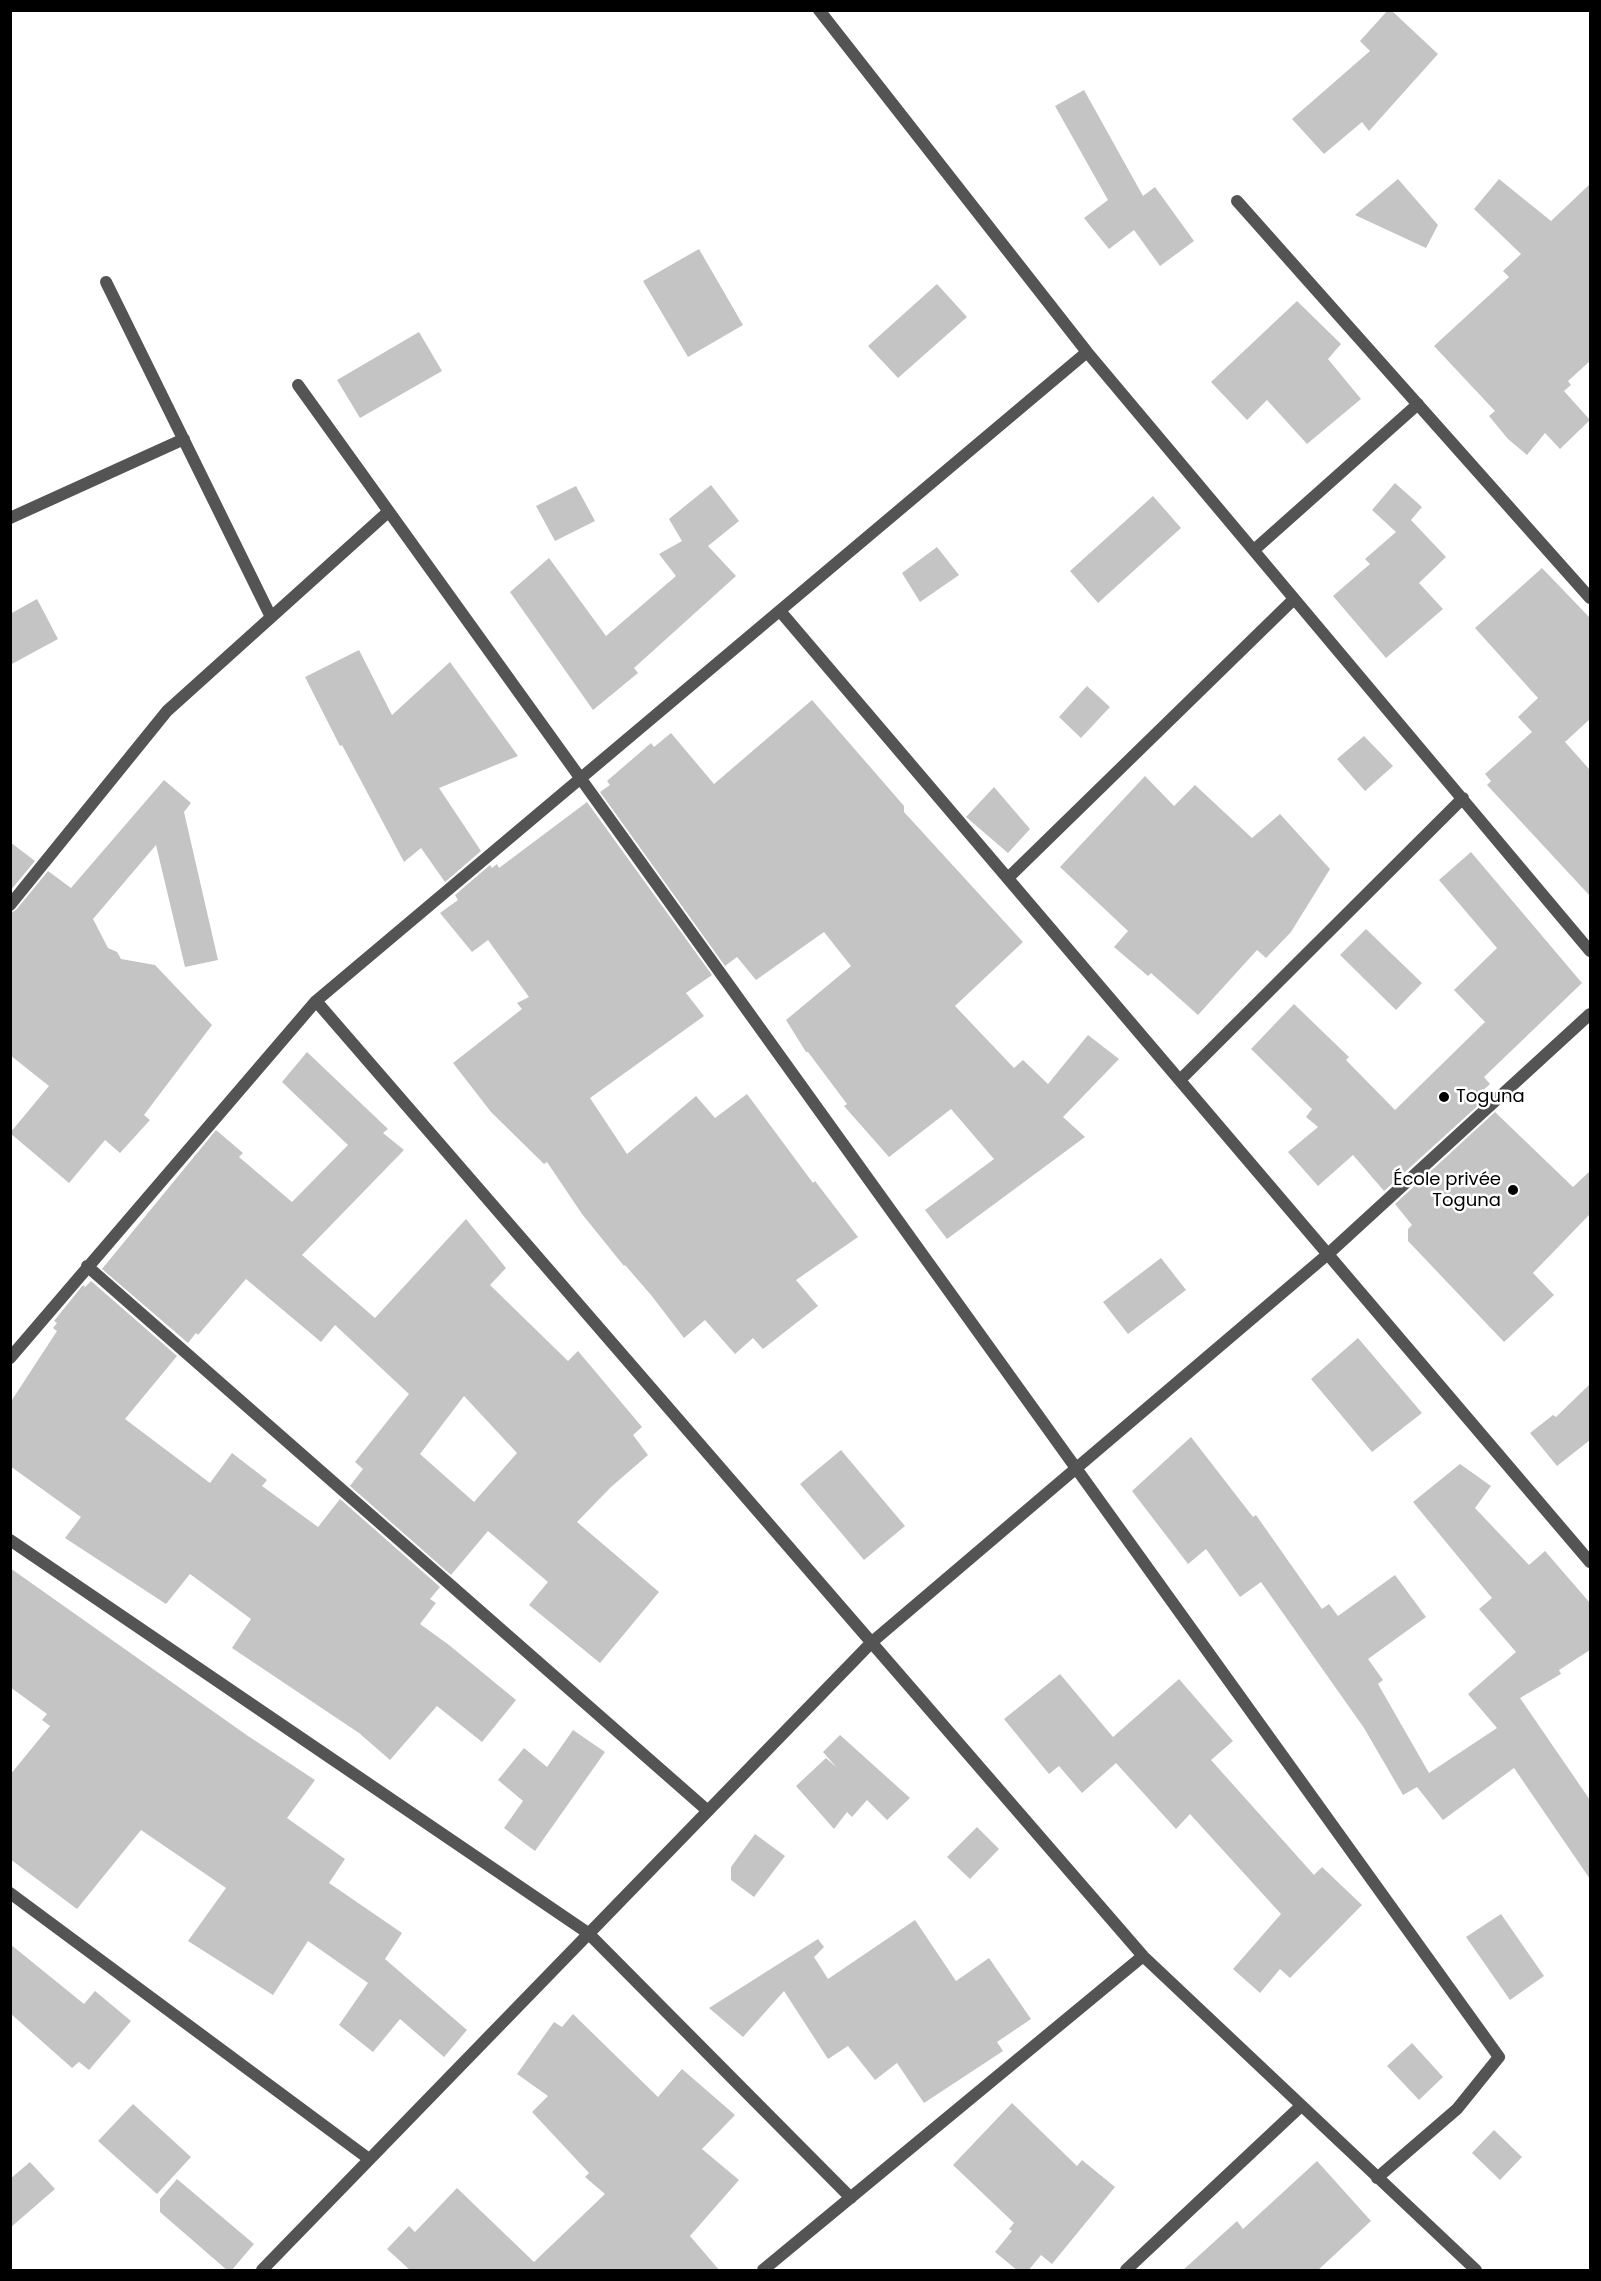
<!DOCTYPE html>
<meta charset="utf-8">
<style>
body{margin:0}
#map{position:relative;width:1601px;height:2281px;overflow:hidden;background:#fff;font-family:Poppins,sans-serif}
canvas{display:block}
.frame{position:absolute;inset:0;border:12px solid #000;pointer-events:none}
</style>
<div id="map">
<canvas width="1601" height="2281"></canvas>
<div class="frame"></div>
</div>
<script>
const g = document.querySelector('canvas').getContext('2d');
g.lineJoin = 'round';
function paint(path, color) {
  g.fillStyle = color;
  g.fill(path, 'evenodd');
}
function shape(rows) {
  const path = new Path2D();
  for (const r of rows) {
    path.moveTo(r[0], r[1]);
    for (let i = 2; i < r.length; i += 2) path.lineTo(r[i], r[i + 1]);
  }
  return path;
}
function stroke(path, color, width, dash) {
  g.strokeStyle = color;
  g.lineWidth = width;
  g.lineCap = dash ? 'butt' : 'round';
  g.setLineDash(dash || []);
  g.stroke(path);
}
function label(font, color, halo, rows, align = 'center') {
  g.font = font + ' Poppins,sans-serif';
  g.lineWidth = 5;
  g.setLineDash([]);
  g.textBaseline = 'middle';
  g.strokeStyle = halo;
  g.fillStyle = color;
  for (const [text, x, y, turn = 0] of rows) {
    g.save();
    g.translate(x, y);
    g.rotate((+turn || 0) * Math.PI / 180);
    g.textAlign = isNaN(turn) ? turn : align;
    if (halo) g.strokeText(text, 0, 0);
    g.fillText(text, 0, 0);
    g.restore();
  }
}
const building = shape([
 [1388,10,1391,10,1438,54,1369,131,1362,122,1324,154,1292,119,1370,51,1360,41],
 [1084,90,1143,196,1155,187,1194,241,1160,266,1134,230,1109,249,1084,218,1108,200,1055,106],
 [1398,179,1438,225,1426,248,1355,215],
 [1499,179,1551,221,1590,184,1590,361,1568,381,1571,385,1564,391,1590,420,1560,449,1545,433,1527,455,1508,439,1489,416,1495,411,1434,346,1509,277,1503,271,1521,254,1474,209],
 [699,249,743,325,688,357,643,281],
 [937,284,967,317,898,378,868,346],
 [1297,301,1341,344,1328,359,1361,399,1307,444,1267,400,1247,420,1211,382],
 [419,332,442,371,360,418,337,380],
 [1395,483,1422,507,1411,520,1446,557,1419,583,1443,609,1386,658,1333,596,1370,564,1365,559,1396,532,1372,510],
 [711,485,739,521,708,546,736,576,634,668,638,673,593,710,510,592,549,558,606,636,676,576,659,554,682,541,669,519],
 [576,486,595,521,555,541,536,506],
 [1153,496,1181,528,1098,603,1070,571],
 [937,547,959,575,920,602,902,573],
 [1542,568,1590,618,1590,719,1565,742,1590,770,1590,896,1487,785,1491,781,1485,774,1532,732,1518,717,1538,698,1475,628],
 [37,599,58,639,10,665,10,614],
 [359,650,392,715,450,662,518,756,439,788,481,851,445,882,421,848,404,862,342,745,340,746,305,677],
 [1087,686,1110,707,1081,738,1059,717],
 [812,700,904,806,904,812,1023,942,955,1006,1014,1068,1023,1060,1048,1084,1088,1035,1119,1059,1063,1117,1085,1137,947,1239,925,1210,994,1159,951,1109,889,1157,844,1106,847,1104,808,1052,806,1052,786,1020,851,966,824,932,756,980,737,957,725,966,600,792,610,785,607,781,651,743,654,747,671,733,714,784],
 [1364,736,1393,766,1365,791,1337,759],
 [1145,776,1174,806,1195,785,1252,838,1280,814,1330,869,1291,932,1266,958,1257,950,1198,1015,1151,973,1148,976,1114,947,1128,931,1060,867],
 [164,780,191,803,184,812,218,960,185,967,156,845,93,919,108,948,117,952,121,959,155,965,212,1025,144,1115,150,1120,120,1153,105,1140,69,1183,10,1133,49,1086,10,1055,10,913,16,910,48,871,71,888],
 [994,787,1030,829,1008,853,966,817],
 [587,802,712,975,686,993,704,1016,590,1098,627,1154,696,1096,715,1118,747,1094,813,1183,815,1181,858,1237,796,1280,818,1306,763,1349,753,1338,735,1354,705,1320,684,1338,651,1295,625,1265,624,1266,582,1214,547,1162,544,1164,491,1112,453,1063,522,1009,517,1003,529,997,488,940,472,952,440,913,458,900,455,895,490,865,492,868,497,864,499,868],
 [10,842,35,861,10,891],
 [1471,852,1582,983,1484,1077,1490,1084,1478,1095,1483,1101,1384,1191,1353,1155,1318,1186,1288,1152,1318,1127,1306,1117,1312,1109,1251,1049,1294,1004,1349,1057,1346,1060,1395,1110,1485,1022,1454,990,1497,948,1439,880],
 [1366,929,1422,983,1396,1010,1340,955],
 [307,1052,388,1129,383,1133,404,1150,302,1255,375,1318,466,1219,506,1268,490,1285,568,1361,578,1351,642,1427,633,1435,648,1455,611,1487,577,1522,659,1592,600,1663,529,1605,548,1582,488,1531,451,1575,350,1486,363,1469,355,1462,409,1394,335,1325,321,1342,246,1279,198,1335,196,1333,188,1343,102,1269,216,1130,243,1153,239,1157,292,1202,348,1145,282,1082],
 [464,1396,517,1453,474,1502,420,1454],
 [1495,1112,1573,1187,1590,1171,1590,1214,1533,1273,1554,1295,1504,1342,1408,1241,1408,1229,1412,1225,1395,1204],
 [1161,1258,1186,1290,1128,1334,1103,1302],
 [91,1281,177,1356,125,1419,210,1483,232,1453,267,1480,262,1486,318,1527,340,1499,440,1587,430,1599,436,1603,420,1624,449,1645,516,1700,482,1742,437,1706,390,1760,359,1733,232,1648,251,1619,190,1574,166,1604,65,1538,81,1517,10,1466,10,1403,57,1331,53,1328,57,1323,54,1321,83,1285,85,1287],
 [1358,1338,1422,1413,1372,1452,1311,1379],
 [1590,1384,1590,1440,1557,1466,1530,1433,1553,1415,1556,1417],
 [1191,1437,1253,1517,1256,1515,1322,1609,1329,1604,1338,1616,1395,1575,1426,1617,1368,1659,1383,1680,1378,1684,1429,1773,1497,1728,1468,1694,1516,1652,1479,1609,1492,1598,1413,1502,1460,1464,1491,1486,1475,1508,1529,1565,1545,1551,1590,1603,1590,1650,1559,1670,1561,1674,1520,1698,1590,1800,1590,1879,1514,1768,1443,1820,1417,1787,1403,1795,1364,1728,1261,1582,1240,1597,1206,1549,1188,1564,1132,1491],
 [841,1450,905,1526,864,1560,800,1484],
 [10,1568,248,1736,315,1780,287,1818,345,1859,329,1883,402,1933,385,1959,467,2030,444,2057,400,2019,373,2052,339,2025,368,1983,308,1941,273,1995,188,1941,226,1888,141,1830,77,1909,10,1859,10,1775,50,1726,42,1720,47,1714,10,1687],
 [1060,1674,1113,1737,1179,1679,1233,1741,1211,1760,1314,1875,1322,1867,1362,1905,1290,1978,1280,1969,1260,1993,1233,1969,1281,1914,1190,1814,1176,1829,1116,1763,1082,1793,1059,1766,1049,1774,1004,1719],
 [573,1730,605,1752,535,1851,504,1828,523,1801,498,1780,524,1748,547,1767],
 [840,1735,910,1798,887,1820,867,1800,852,1817,847,1812,834,1829,796,1786,826,1758,837,1768,823,1752],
 [977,1827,999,1849,970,1879,947,1857],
 [755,1834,785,1856,754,1897,731,1880,731,1867],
 [1501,1914,1544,1976,1510,2000,1466,1937],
 [915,1920,956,1981,989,1958,1031,2019,997,2042,1003,2051,924,2103,897,2063,875,2080,848,2046,828,2059,784,1991,743,2037,709,2008,818,1939,824,1947,814,1957,828,1979],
 [10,1944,84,2004,95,1991,131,2021,89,2070,79,2062,72,2068,10,2013],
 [573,2014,658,2097,682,2069,735,2115,702,2149,739,2180,690,2236,720,2271,411,2271,387,2249,409,2226,415,2232,457,2188,534,2262,605,2194,585,2177,589,2173,532,2112,548,2096,517,2074,554,2022,562,2027],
 [1412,2043,1443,2077,1419,2100,1387,2066],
 [1012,2103,1077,2166,1082,2160,1115,2187,1052,2264,1041,2255,1028,2271,1018,2271,995,2252,1012,2231,1009,2229,1014,2223,953,2165],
 [133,2104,191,2157,157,2194,98,2141],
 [1494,2130,1522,2157,1500,2180,1472,2153],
 [1317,2161,1371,2221,1317,2271,1182,2271,1237,2221,1243,2229],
 [30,2162,55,2189,10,2228,10,2179],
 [177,2179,254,2244,231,2271,228,2271,160,2212,160,2199]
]);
const minor = shape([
 [819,10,1087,352,1590,951],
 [1237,201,1590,598],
 [106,282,271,617],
 [298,385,1499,2057,1457,2109,1377,2178],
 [10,518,184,439],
 [1254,550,1418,404],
 [780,611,1590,1562],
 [1008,878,1294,599],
 [10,905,167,711,388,512],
 [316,1001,1143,1956,1476,2270],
 [1180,1080,1463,798],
 [87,1266,708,1811],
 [10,1358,316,1001,1087,352],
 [10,1540,588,1933,851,2198],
 [10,1893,369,2159],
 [262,2270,872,1642,1328,1254,1590,1014],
 [763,2270,1143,1956],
 [1126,2270,1301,2106]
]);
const markers = [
 [1444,1097,6,"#000"],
 [1513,1190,6,"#000"]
];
const poiNames = [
 ["Toguna",1456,1097],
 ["École privée",1501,1180,"right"],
 ["Toguna",1501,1201,"right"]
];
paint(building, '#c4c4c4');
stroke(minor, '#545454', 12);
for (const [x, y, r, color] of markers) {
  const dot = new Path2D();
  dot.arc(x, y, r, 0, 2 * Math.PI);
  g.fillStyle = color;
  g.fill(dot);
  stroke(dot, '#fff', 2);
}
label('18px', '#000', '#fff', poiNames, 'left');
</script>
